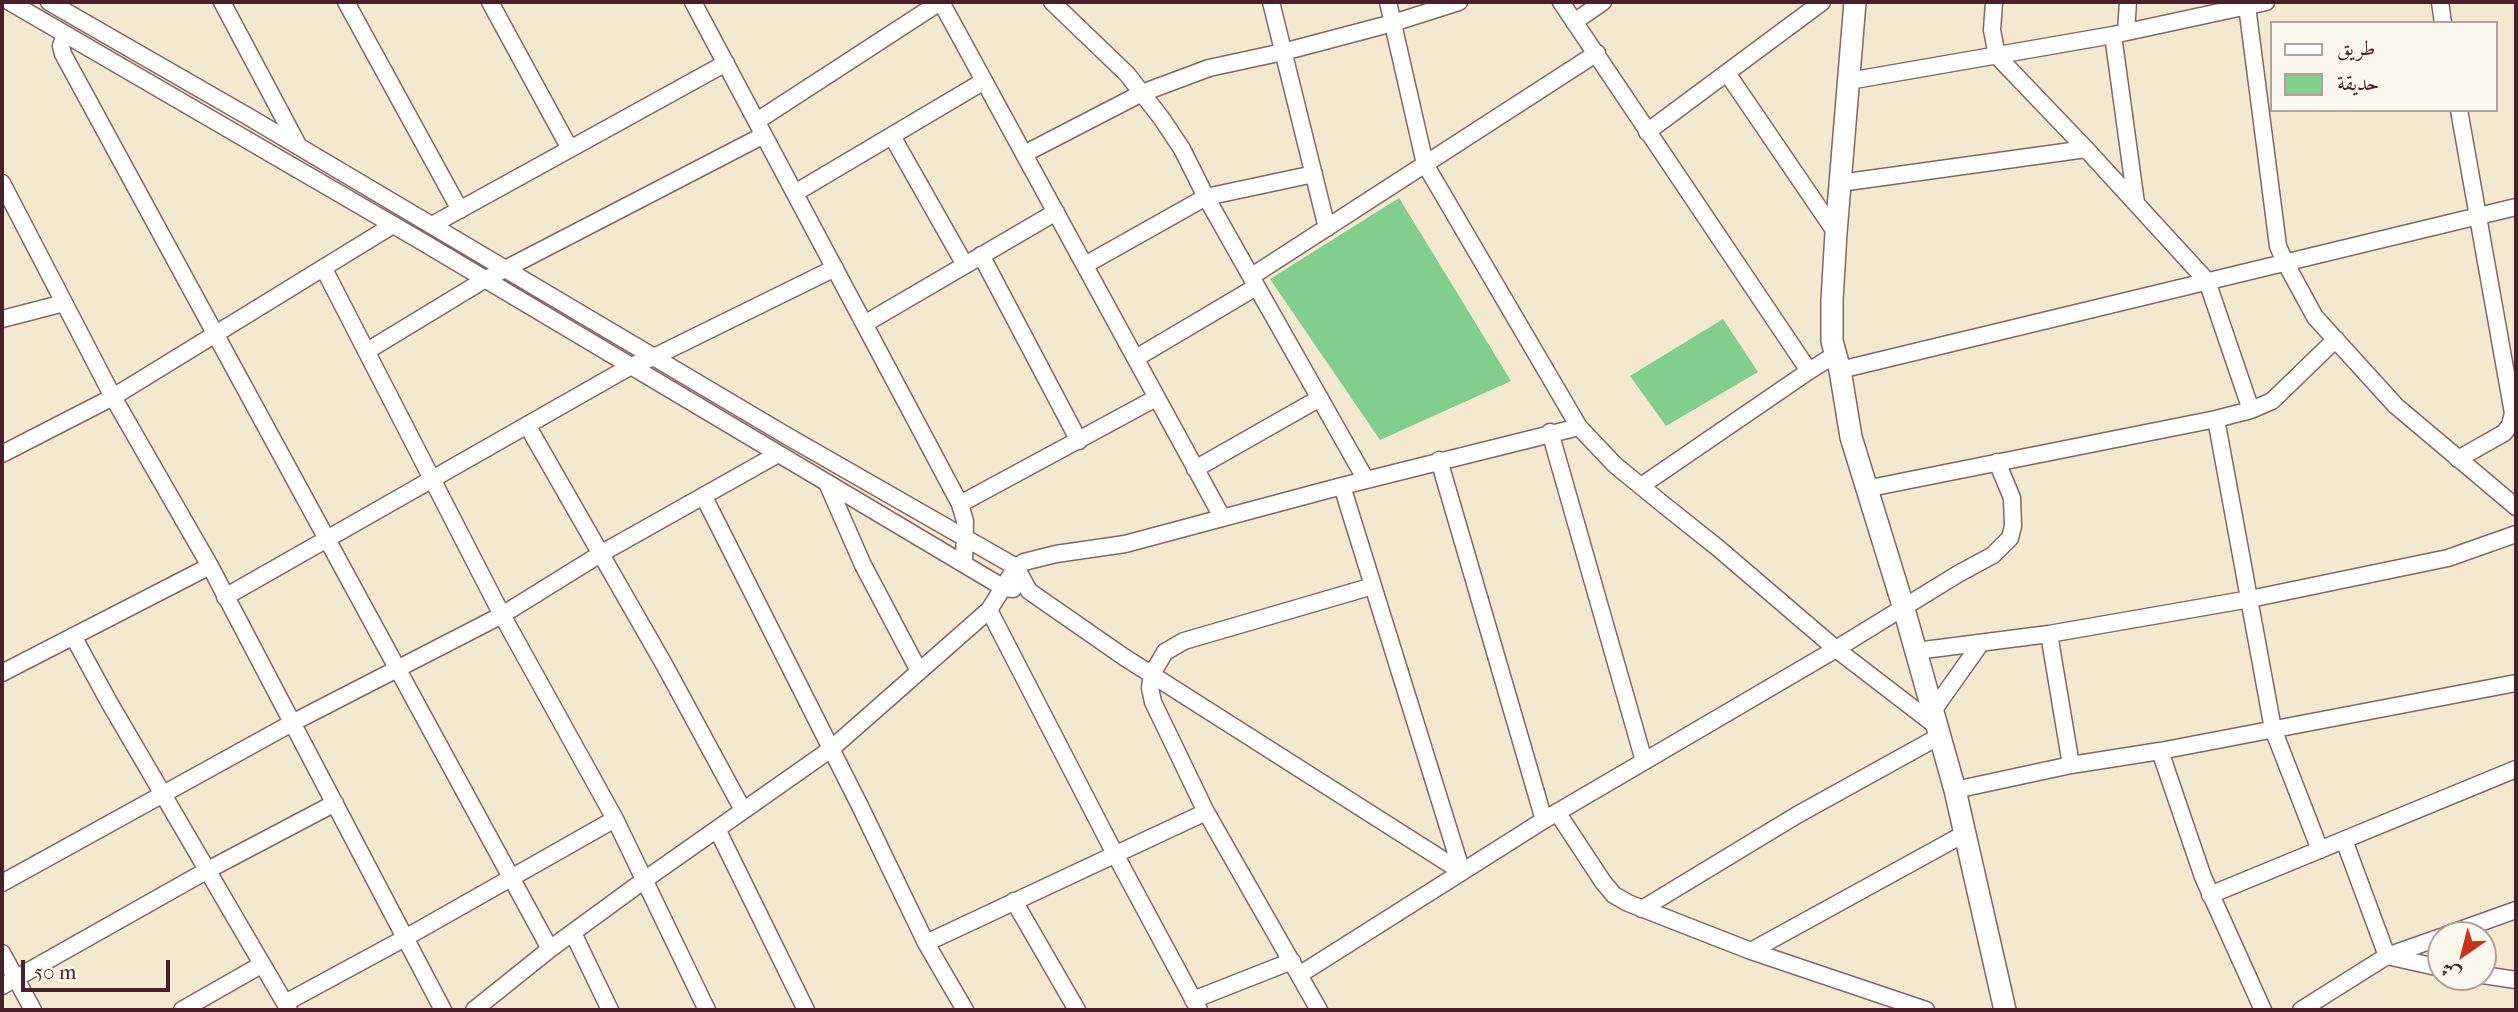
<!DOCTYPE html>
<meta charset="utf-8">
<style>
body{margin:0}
#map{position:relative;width:2518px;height:1012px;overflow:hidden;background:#f2e9d0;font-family:"IM FELL French Canon",Amiri,serif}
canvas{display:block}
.frame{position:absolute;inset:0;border:4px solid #4a1f2b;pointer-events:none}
.legend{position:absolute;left:2270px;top:21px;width:228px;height:91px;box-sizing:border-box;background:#fbf7ec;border:2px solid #b4a19f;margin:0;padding:9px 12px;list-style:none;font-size:21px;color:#4a1f2b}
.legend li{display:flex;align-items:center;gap:14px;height:35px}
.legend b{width:35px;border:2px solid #b4a19f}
.north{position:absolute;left:2427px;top:921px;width:70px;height:70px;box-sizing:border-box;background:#fbf7ec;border:2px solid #b4a19f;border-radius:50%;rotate:215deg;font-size:19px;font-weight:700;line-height:28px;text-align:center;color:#4a1f2b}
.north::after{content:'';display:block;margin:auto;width:24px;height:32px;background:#c8321e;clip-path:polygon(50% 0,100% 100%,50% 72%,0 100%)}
.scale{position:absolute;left:21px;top:960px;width:149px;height:32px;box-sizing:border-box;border:4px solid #4a1f2b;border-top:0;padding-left:9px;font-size:21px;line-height:24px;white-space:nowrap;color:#4a1f2b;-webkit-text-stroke:5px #fbf7ec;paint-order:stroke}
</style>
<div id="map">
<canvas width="2518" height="1012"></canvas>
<div class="frame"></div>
<ul class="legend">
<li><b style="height:9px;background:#fff"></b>طريق</li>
<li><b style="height:19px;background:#81ce8d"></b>حديقة</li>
</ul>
<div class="north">ش</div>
<div class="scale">50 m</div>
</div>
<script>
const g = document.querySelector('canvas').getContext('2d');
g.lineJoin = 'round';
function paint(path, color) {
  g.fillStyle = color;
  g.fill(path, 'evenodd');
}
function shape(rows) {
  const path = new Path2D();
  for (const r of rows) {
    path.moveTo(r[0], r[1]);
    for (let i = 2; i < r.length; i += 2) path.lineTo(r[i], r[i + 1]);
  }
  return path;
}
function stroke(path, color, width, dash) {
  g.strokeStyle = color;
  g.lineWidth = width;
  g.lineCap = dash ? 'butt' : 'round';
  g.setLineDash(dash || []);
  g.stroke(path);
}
const green = shape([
 [1399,198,1511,381,1380,440,1270,279],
 [1723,319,1758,372,1666,426,1630,376]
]);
const minor = shape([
 [10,2,421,241,1004,588,1013,589],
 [49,2,249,117,787,436,1016,567,1029,591,1124,657,1462,872],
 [222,2,298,145],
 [346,2,460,210],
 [490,2,570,149],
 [693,2,960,504,965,521,964,564],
 [941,2,1222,517],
 [1052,2,1127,74,1162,119,1182,149,1206,197,1366,480],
 [1271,2,1327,228],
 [1388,2,1425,164,1579,427,1615,465,1664,505,1718,548,1836,649,1935,725],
 [1561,2,1809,371,1836,354],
 [1994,2,1992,30,1997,56,2086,149,2207,281,2251,410],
 [2440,2,2443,23],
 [2247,6,2278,246,2285,262,2315,317,2396,406,2516,507],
 [1574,22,1603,2],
 [2126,32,2128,2],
 [65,34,61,46,63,54,550,949],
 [2113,35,2136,203],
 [1727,73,1836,233],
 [1849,81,2113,35,2266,2],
 [757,121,940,2],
 [1647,132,1822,2],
 [892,136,965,265],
 [1024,154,1142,93,1209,68,1283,52,1393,23,1459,2],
 [2,183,113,397,210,566,443,1010],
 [1840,183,2086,149],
 [795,193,984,81],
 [432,225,726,63],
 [981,255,1079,441],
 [1085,265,1206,197,1314,174],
 [324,269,502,615,615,819,707,1010],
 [1252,276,1597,53],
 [2,319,64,303],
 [866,323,1056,212],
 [367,351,484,280,764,135],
 [1136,358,1256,287],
 [1840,370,2516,207],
 [2216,419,2273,729,2320,850],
 [527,425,665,666,743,810],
 [1550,432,1644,761],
 [2,454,113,397,393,225],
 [2458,459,2504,433,2510,425,2513,413,2459,110],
 [1439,460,1544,820],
 [1195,469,1320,398],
 [827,483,863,565,919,671],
 [1342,486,1462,872],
 [1641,486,1809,371],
 [1865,489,2216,419,2251,410,2272,401,2336,339],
 [704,497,860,806,926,943,965,1010],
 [960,504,1156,398],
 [225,597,631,366,654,357,835,268],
 [989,610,1115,854,1199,1010],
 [2049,634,2071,765],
 [73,636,109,702,289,1010],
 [1916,651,2049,634,2250,599,2448,558,2516,534],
 [2,673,210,566],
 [1932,712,1981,643],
 [2160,751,2203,877,2263,1010],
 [1955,790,2071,765,2160,751,2516,683],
 [1557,812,1603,882,1614,895,1628,903,1751,951,1926,1010],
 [717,829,806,1010],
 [2344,840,2387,956,2441,968],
 [2,883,292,723,502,615,602,553,778,454],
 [2210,895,2516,769],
 [1014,901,1077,1010],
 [1642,909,1797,815,1938,737],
 [573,933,610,1010],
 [2446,935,2516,910],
 [926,943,1206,812],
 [1751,951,1964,834],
 [2,953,33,1010],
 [1299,975,1544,820,1836,649,1958,574,1993,555,2010,538,2013,526,2012,498,1997,462],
 [2483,975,2516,980],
 [2,986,206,871,335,803],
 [1193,1000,1292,961],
 [285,1003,405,938,615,819],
 [182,1010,261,965],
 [474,1010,550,949,643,881,831,749,989,610,1016,567,1024,562,1056,554,1125,544,1342,486,1579,427],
 [1319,1010,1206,812,1153,702,1150,688,1152,674,1165,652,1184,641,1373,586],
 [2301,1010,2387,956,2441,937]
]);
const tertiary = shape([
 [1855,2,1836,233,1832,300,1832,341,1840,370,1851,437,1904,609,1955,790,2005,1010]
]);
paint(green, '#81ce8d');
stroke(minor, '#856665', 19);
stroke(tertiary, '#856665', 24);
stroke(minor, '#fff', 16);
stroke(tertiary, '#fff', 21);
</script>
